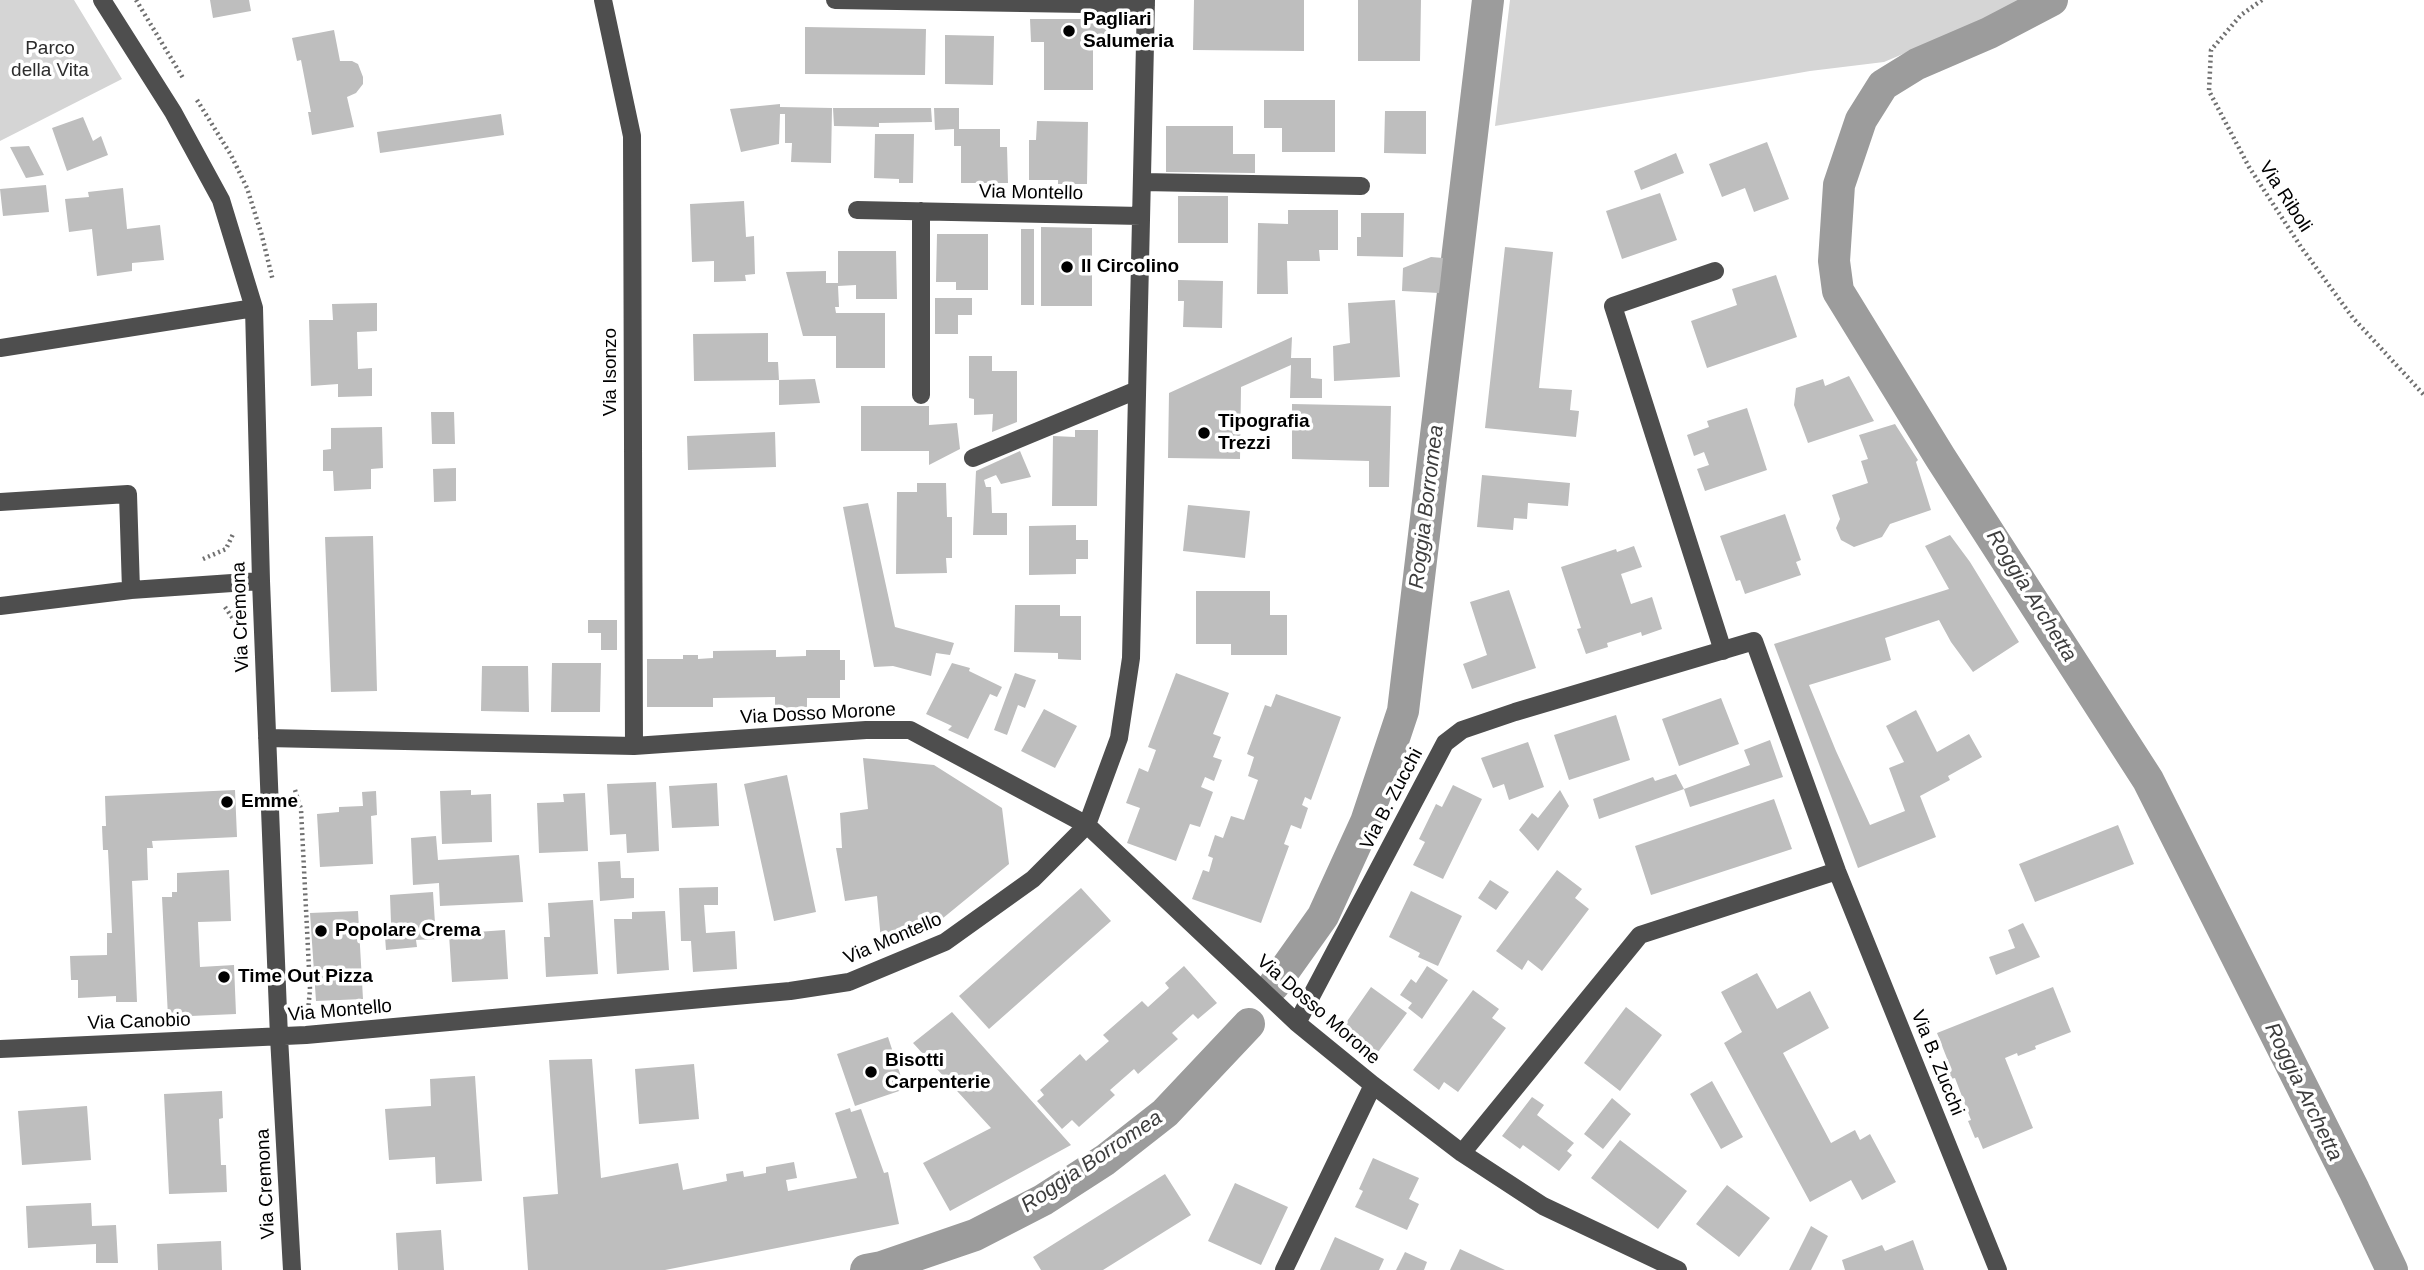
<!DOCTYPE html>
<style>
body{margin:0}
canvas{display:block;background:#fff}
</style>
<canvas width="2424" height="1270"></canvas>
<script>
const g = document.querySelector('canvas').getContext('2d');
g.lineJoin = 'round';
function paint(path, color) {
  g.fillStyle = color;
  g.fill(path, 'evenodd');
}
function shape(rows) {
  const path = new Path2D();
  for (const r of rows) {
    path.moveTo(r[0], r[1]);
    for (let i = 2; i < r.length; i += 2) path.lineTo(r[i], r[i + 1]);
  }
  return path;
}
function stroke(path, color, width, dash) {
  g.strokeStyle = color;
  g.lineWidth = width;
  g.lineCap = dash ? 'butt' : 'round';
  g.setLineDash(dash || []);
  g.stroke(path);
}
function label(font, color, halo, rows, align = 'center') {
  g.font = font + ' Helvetica,sans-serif';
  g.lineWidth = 7;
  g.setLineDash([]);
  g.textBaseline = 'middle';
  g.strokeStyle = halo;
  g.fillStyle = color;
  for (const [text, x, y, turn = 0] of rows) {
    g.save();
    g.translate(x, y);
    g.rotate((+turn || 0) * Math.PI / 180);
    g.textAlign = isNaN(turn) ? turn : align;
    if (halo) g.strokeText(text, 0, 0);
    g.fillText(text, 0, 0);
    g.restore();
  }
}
const green = shape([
 [0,0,74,0,122,79,0,141],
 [1510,0,2031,0,1884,62,1810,71,1495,126]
]);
const canal = shape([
 [2052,0,1989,33,1917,64,1883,85,1861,120,1839,185,1834,261,1838,291,1940,457,2148,780,2354,1190,2392,1270],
 [1274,985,1323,916,1366,822,1403,711,1488,0],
 [866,1270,882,1267,975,1235,1043,1200,1105,1160,1165,1113,1249,1024]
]);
const building = shape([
 [210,0,249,0,251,11,213,18],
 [1194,0,1304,0,1304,51,1193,50],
 [1358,0,1421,0,1420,61,1358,61],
 [1030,19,1107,19,1107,42,1093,42,1093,90,1044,90,1044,42,1031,42],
 [805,27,926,29,925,75,805,74],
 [334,30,340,61,352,61,358,64,363,77,363,84,356,93,347,97,354,127,312,135,308,112,311,112,301,60,297,61,292,38],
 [945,35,994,36,993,85,945,84],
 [1264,100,1335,100,1335,152,1282,152,1282,128,1264,128],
 [780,104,780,107,832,108,831,163,791,162,792,143,785,143,785,114,780,114,779,144,741,152,730,109],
 [833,108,931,108,932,122,879,123,879,127,834,126],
 [934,108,959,108,959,129,1000,129,1000,147,1007,147,1008,183,961,183,961,146,954,146,954,129,935,130],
 [1385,111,1426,111,1426,154,1384,153],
 [501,114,504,135,380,153,377,132],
 [83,117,93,141,101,136,108,155,67,171,52,128],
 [1037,121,1088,122,1087,184,1058,184,1058,180,1029,180,1029,140,1036,140],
 [1166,126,1233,126,1233,154,1255,154,1255,173,1166,172],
 [875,134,914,134,913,183,899,183,899,179,874,178],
 [1767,142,1789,199,1754,212,1745,188,1722,197,1709,164],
 [29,146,44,175,26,178,10,147],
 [1676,153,1684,173,1641,190,1634,171],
 [46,185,49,212,3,216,0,189],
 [123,188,127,229,160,225,164,260,132,263,132,271,97,276,92,229,69,232,65,199,89,197,88,192],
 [1660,193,1677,240,1622,259,1606,211],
 [1178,196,1228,196,1228,243,1178,243],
 [744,201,746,237,754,236,755,274,745,275,746,281,714,282,714,261,692,262,690,204],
 [1288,210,1338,210,1338,250,1319,250,1320,261,1287,261,1288,294,1257,294,1258,223,1288,224],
 [1361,213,1404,213,1403,257,1357,256,1357,237,1361,237],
 [1041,227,1092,228,1092,306,1041,306],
 [1021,229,1034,229,1034,305,1021,305],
 [937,234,988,234,988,290,956,290,956,282,936,282],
 [1505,247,1553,252,1539,388,1572,390,1570,410,1579,411,1576,437,1485,428],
 [838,251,896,251,897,299,856,299,856,285,838,286,839,307,835,307,836,313,885,313,885,368,836,368,836,336,803,336,786,272,826,271,826,283,838,283],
 [1431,257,1443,258,1439,293,1402,291,1403,268],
 [1776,275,1797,337,1707,368,1691,321,1737,305,1732,289],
 [1178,280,1223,281,1222,328,1183,327,1184,301,1178,301],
 [935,298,972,298,972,315,958,315,958,334,935,334],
 [1395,300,1400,377,1334,381,1333,346,1350,343,1348,303],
 [377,303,377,331,357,332,358,369,372,368,372,396,338,397,338,384,311,386,309,320,333,320,332,304],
 [768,333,768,362,778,362,779,380,694,381,693,334],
 [1292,337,1291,358,1311,358,1311,378,1322,379,1322,398,1290,398,1291,365,1241,387,1240,459,1168,458,1169,393],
 [969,356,992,356,992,371,1017,371,1017,422,992,432,993,414,974,415,974,399,969,398],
 [1849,376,1874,421,1808,443,1794,405,1796,388,1823,379,1825,386],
 [815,379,820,403,779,405,779,380],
 [1292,404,1391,406,1389,487,1369,487,1369,461,1292,459],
 [861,406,929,406,929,425,957,423,960,449,929,465,929,451,861,451],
 [1747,408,1767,470,1705,491,1697,469,1709,465,1704,452,1694,456,1687,435,1709,427,1707,421],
 [431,412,454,412,455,444,432,444],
 [1895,424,1918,460,1916,462,1931,510,1890,524,1882,537,1854,547,1841,540,1836,528,1840,519,1832,495,1868,483,1861,461,1868,459,1859,435],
 [382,427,383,468,371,469,371,489,334,491,333,471,323,471,323,450,331,449,331,428],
 [1075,430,1098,430,1097,506,1052,506,1053,436,1075,437],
 [775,432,776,467,688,470,687,436],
 [1020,451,1031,477,1001,484,996,475,984,480,986,487,991,487,992,513,1007,513,1007,535,973,535,976,471],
 [456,468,456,501,434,502,433,469],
 [1482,475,1570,483,1568,506,1528,503,1527,519,1514,518,1513,530,1477,527],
 [917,483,946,483,947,517,952,517,952,558,946,558,947,573,896,574,897,492,917,492],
 [868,503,895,627,954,643,950,655,936,653,931,676,893,666,874,667,843,507],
 [1188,505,1250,511,1245,558,1183,551],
 [1785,514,1801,560,1796,562,1801,575,1745,594,1740,580,1736,581,1720,536],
 [1076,525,1076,540,1088,540,1088,559,1076,559,1076,574,1029,575,1029,526],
 [1950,535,1970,562,2019,642,1973,672,1951,642,1939,620,1885,638,1891,660,1809,685,1836,751,1870,825,1905,811,1889,768,1904,762,1886,726,1916,710,1937,752,1969,734,1982,757,1948,776,1950,780,1920,796,1936,837,1858,868,1774,644,1949,589,1925,546],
 [373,536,377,691,331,692,325,537],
 [1634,546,1642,567,1621,574,1631,604,1652,597,1662,629,1642,636,1641,632,1607,643,1608,647,1586,654,1577,629,1581,628,1561,567,1616,549,1617,552],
 [1509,590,1536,668,1472,689,1463,664,1487,655,1470,602],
 [1196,591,1270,591,1270,615,1287,615,1287,655,1231,655,1231,644,1196,644],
 [1015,605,1060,605,1060,616,1081,616,1081,660,1058,659,1058,653,1014,652],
 [588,620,617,620,617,650,601,650,601,633,588,633],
 [776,650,776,657,806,656,806,650,840,650,840,660,845,660,845,680,840,680,840,698,807,698,807,707,775,708,775,697,713,698,713,707,647,707,647,659,683,659,683,655,698,655,698,659,713,658,713,651],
 [552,663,601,663,600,712,551,712],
 [952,663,970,668,969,671,1002,687,997,697,990,694,968,739,948,730,952,726,926,714],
 [482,666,528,666,529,712,481,711],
 [1015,673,1036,680,1025,708,1018,705,1007,735,994,730],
 [1176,673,1229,693,1213,734,1221,737,1213,757,1222,760,1214,781,1205,777,1201,787,1213,792,1200,827,1190,824,1176,861,1127,843,1140,808,1126,803,1139,768,1148,772,1156,750,1148,747],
 [1276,694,1341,717,1311,800,1305,797,1302,805,1308,808,1301,829,1291,825,1284,844,1289,846,1261,923,1192,899,1203,870,1209,872,1213,858,1208,856,1215,835,1223,838,1231,816,1244,820,1258,780,1248,776,1254,757,1247,754,1265,705,1271,707],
 [1721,698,1739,744,1679,766,1662,719],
 [1044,709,1077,726,1055,768,1021,751],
 [1616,715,1630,760,1569,780,1554,735],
 [1770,740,1783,777,1690,807,1684,789,1750,765,1744,750],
 [1528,742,1544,787,1509,800,1504,784,1493,788,1481,758],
 [863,758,934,765,1002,808,1009,864,926,932,882,952,877,896,845,901,836,848,842,848,840,813,868,809],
 [1676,774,1684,789,1599,819,1593,799,1653,777,1655,781],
 [787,775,816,912,774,921,744,784],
 [656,782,659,851,627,853,626,834,610,835,607,784],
 [717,783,719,826,672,828,669,786],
 [1453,785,1482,799,1443,879,1413,865,1425,842,1419,839,1436,804,1442,807],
 [235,790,237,837,152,841,153,848,147,848,148,880,132,881,137,1002,116,1002,116,996,78,998,78,980,71,980,70,956,107,955,107,933,112,933,108,850,103,850,102,826,106,826,105,796],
 [471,790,471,795,491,794,492,842,442,844,440,791],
 [1560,790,1569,806,1538,851,1519,830,1532,813,1538,818],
 [376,791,377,815,371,816,373,864,320,867,317,814,339,812,339,807,363,806,362,792],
 [585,793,588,851,539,853,537,803,564,802,563,794],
 [1774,799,1792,849,1651,895,1635,846],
 [2118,825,2134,864,2035,902,2019,864],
 [436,836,438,860,519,855,523,902,440,906,439,883,413,885,411,838],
 [620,861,621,878,634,878,634,898,600,901,598,862],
 [229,870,231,921,198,922,200,967,234,965,236,1014,168,1017,162,897,172,897,172,892,177,892,177,873],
 [1557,870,1582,889,1575,898,1589,909,1542,971,1528,960,1522,970,1496,951],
 [1490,880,1509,892,1496,910,1478,898],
 [718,887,718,905,704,905,706,933,735,931,737,969,693,972,691,941,681,941,679,888],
 [1081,888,1111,921,989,1029,959,996],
 [1411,891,1462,916,1438,966,1418,957,1420,953,1389,937],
 [433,892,436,939,416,940,417,947,386,950,384,923,391,923,390,895],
 [593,900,598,974,546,977,544,937,550,937,548,903],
 [358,911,363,999,316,1001,310,913],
 [665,911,669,970,617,974,614,919,632,919,632,912],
 [2023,923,2040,957,1996,975,1989,957,2015,948,2008,930],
 [505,930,508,979,452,982,449,934],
 [1184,966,1217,1003,1198,1019,1193,1014,1172,1033,1178,1039,1138,1074,1134,1069,1110,1090,1115,1095,1079,1127,1072,1120,1062,1129,1037,1101,1044,1095,1040,1090,1080,1054,1086,1061,1109,1041,1103,1035,1142,1001,1148,1007,1169,988,1165,983],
 [1427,966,1448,980,1422,1019,1408,1008,1412,1003,1400,995,1411,979,1416,983],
 [1757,973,1777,1009,1810,991,1829,1028,1783,1053,1831,1143,1855,1130,1860,1140,1870,1134,1896,1182,1862,1200,1851,1180,1810,1202,1724,1043,1742,1032,1721,992],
 [1371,987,1407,1013,1378,1052,1343,1027],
 [2053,987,2071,1032,2035,1046,2036,1049,2018,1056,2017,1053,2005,1058,2033,1128,1983,1149,1978,1137,1975,1138,1968,1121,1971,1120,1955,1078,1951,1079,1944,1063,1948,1061,1937,1033],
 [1473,990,1499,1009,1492,1018,1506,1028,1458,1092,1444,1082,1439,1090,1413,1070],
 [1626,1007,1662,1035,1620,1091,1584,1063],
 [952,1012,1071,1145,950,1211,923,1163,991,1128,913,1043],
 [888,1037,905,1089,855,1106,837,1054],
 [592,1059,601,1178,678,1163,683,1190,727,1181,726,1174,743,1171,744,1177,766,1173,766,1167,794,1162,797,1178,786,1180,788,1191,857,1178,835,1113,850,1108,851,1112,861,1109,884,1173,888,1172,899,1224,665,1270,528,1270,523,1197,558,1194,549,1060],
 [694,1064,699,1119,639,1124,635,1069],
 [475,1076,482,1181,436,1184,435,1157,389,1160,385,1109,431,1106,430,1079],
 [1712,1081,1743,1137,1721,1149,1690,1094],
 [222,1091,223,1118,219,1119,221,1165,226,1165,227,1192,169,1194,164,1094],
 [1532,1097,1544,1105,1537,1115,1574,1143,1567,1151,1572,1155,1559,1171,1523,1145,1520,1149,1502,1136],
 [1612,1098,1631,1114,1603,1149,1584,1134],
 [87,1106,91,1160,22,1165,18,1111],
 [1620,1140,1687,1191,1658,1229,1591,1178],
 [1373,1158,1419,1178,1409,1199,1419,1204,1407,1230,1355,1207,1363,1191,1359,1189],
 [1165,1174,1191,1215,1103,1270,1041,1270,1033,1257],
 [1235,1183,1288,1207,1261,1265,1208,1241],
 [1727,1185,1770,1218,1739,1257,1696,1224],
 [91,1203,92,1226,116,1225,118,1263,96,1263,96,1244,28,1248,26,1206],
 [1811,1226,1828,1236,1811,1270,1789,1270],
 [441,1230,444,1270,398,1270,396,1233],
 [1335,1237,1384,1259,1379,1270,1320,1270],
 [1913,1240,1924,1270,1845,1270,1842,1260,1882,1245,1885,1251],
 [221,1241,222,1270,158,1270,157,1244],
 [1460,1249,1505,1270,1450,1270],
 [1405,1252,1427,1262,1424,1270,1396,1270]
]);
const path = shape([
 [136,0,183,78],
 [2262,0,2241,15,2211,50,2209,91,2249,167,2301,247,2353,318,2424,395],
 [197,100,231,155,247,188,262,236,273,281],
 [203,559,226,549,234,532],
 [225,607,236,623],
 [295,790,301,809,310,989,308,1012]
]);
const minor = shape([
 [102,0,173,112,221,200,254,308,261,581,279,1037,292,1270],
 [603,0,632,136,634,746],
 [835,0,1146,5],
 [1142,182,1361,186],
 [857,210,1141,216],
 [1715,271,1613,306,1723,651],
 [0,348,254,308],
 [921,395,921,211],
 [973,458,1137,390],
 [0,502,128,494,131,590],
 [0,606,131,590,261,581],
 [267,738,634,746,866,730,910,730,1087,825,1297,1023,1373,1085,1462,1153,1543,1206,1678,1270],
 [1297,1023,1445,743,1462,730,1515,712,1754,641,1837,871,1998,1270],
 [0,1049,306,1035,790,991,849,982,945,942,1033,879,1087,825,1119,738,1131,658,1146,0],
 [1462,1153,1640,935,1837,871],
 [1284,1270,1373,1085]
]);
const markers = [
 [1069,31,7,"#000"],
 [1067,267,7,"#000"],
 [1204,433,7,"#000"],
 [227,802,7,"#000"],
 [321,931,7,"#000"],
 [224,977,7,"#000"],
 [871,1072,7,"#000"]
];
const poiNames = [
 ["Pagliari",1083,20],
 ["Salumeria",1083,42],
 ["Il Circolino",1081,267],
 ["Tipografia",1218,422],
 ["Trezzi",1218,444],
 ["Emme",241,802],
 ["Popolare Crema",335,931],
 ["Time Out Pizza",238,977],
 ["Bisotti",885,1061],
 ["Carpenterie",885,1083]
];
const parkNames = [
 ["Parco",50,49],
 ["della Vita",50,71]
];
const streetNames = [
 ["Via Montello",1031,193,1],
 ["Via Riboli",2285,197,57],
 ["Via Isonzo",611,372,-90],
 ["Via Cremona",241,617,-92],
 ["Via Dosso Morone",818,714,-3],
 ["Via B. Zucchi",1392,799,-62],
 ["Via Montello",893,939,-23],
 ["Via Dosso Morone",1318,1010,41],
 ["Via Montello",340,1011,-5],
 ["Via Canobio",139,1022,-2],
 ["Via B. Zucchi",1937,1063,68],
 ["Via Cremona",266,1184,-93]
];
const waterNames = [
 ["Roggia Borromea",1427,507,-83],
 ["Roggia Archetta",2031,596,58],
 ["Roggia Archetta",2303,1092,64],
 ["Roggia Borromea",1092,1162,-34]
];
paint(green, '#d5d5d5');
stroke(canal, '#9c9c9c', 32);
paint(building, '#bebebe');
stroke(path, '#707070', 4.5, [2, 3.5]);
stroke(minor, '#4e4e4e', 18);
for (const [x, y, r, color] of markers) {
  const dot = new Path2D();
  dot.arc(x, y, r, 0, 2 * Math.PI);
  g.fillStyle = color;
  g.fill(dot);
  stroke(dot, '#fff', 2.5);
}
label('bold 19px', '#000', '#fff', poiNames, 'left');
label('19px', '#2c2c2c', '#fff', parkNames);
label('19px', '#000', '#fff', streetNames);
label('italic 21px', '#3d3d3d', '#fff', waterNames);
</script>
